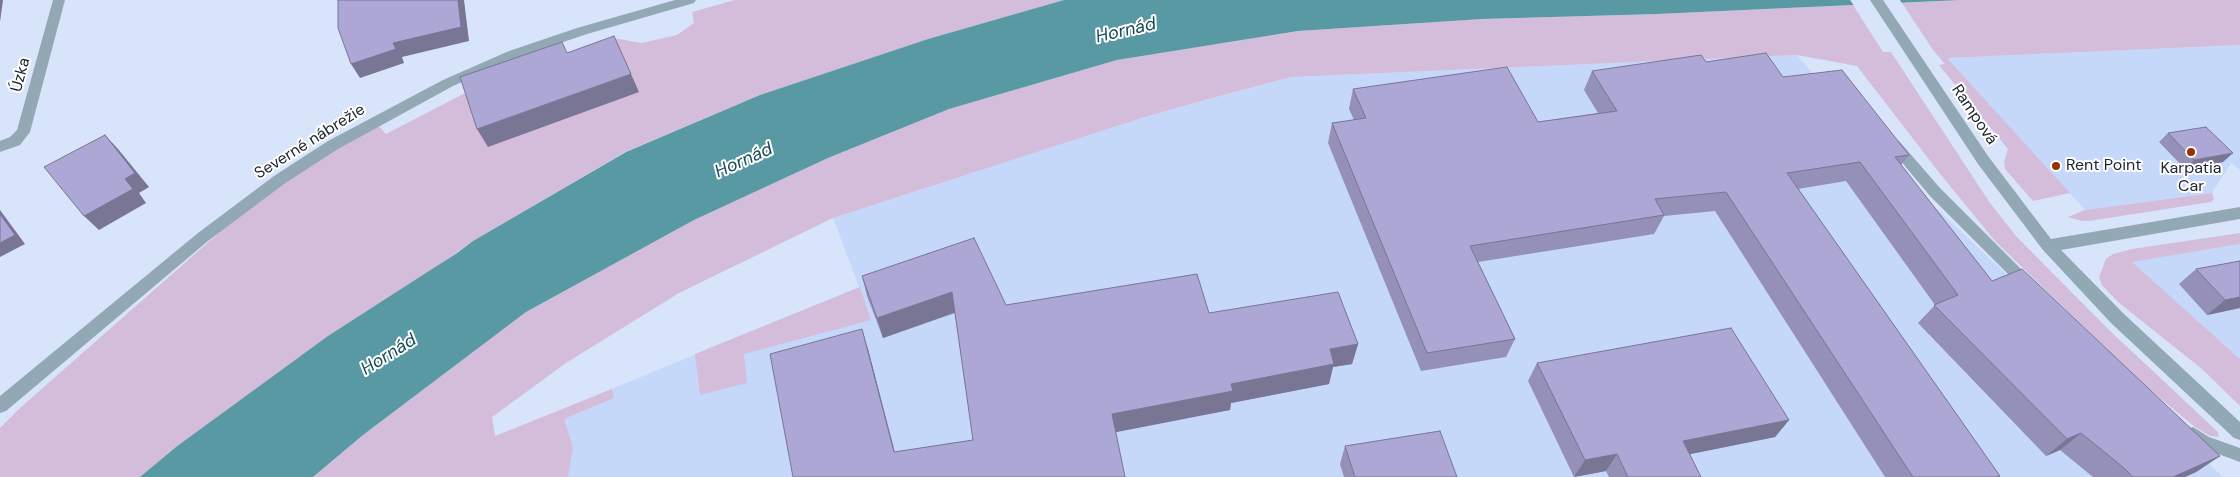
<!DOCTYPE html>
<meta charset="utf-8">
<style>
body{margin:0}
canvas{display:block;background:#d8e4fa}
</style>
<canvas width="2240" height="477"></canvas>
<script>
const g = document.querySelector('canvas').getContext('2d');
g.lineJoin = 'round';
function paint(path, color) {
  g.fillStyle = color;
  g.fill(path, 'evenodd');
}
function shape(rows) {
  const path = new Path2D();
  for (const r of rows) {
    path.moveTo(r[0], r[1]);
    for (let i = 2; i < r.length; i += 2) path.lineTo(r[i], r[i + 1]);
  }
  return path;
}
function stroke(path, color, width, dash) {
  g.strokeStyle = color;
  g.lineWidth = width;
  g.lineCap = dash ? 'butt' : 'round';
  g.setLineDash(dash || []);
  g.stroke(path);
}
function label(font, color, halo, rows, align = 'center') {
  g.font = font + ' "DM Sans",sans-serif';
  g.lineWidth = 4;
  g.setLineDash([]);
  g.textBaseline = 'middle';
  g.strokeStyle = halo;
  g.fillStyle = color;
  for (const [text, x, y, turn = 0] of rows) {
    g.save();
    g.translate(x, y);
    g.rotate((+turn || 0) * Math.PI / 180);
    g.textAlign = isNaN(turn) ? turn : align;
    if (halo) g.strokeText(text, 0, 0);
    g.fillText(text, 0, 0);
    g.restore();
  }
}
const built = shape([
 [2240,45,2240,170,2231,163,2212,193,2085,210,1946,58],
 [1797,55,1903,177,2223,477,448,477,495,437,859,287,833,218,1148,116,1291,77],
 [2240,244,2240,359,2131,262]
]);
const green = shape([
 [735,0,1064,0,928,39,760,95,625,152,473,241,176,447,140,477,0,477,0,428,20,408,279,180,374,121,386,134,467,92,613,38,642,43,677,35,694,23,692,12],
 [1961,0,2240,0,2240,45,1947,58,2070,193,2033,201,2005,169,2004,162,2008,149,1939,65,1945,64,1933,50,1902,3],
 [1853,5,1883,52,1891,52,1990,203,2016,236,2108,329,2218,432,2219,437,2210,436,2195,427,2144,385,1995,241,1941,175,1857,66,1797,55,1291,77,1209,99,1148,116,833,218,679,293,566,363,492,417,495,436,612,389,614,398,564,419,573,448,568,477,313,477,363,435,526,312,694,220,828,158,949,109,1117,60,1298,31,1482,19,1657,14],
 [2212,193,2214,199,2211,202,2089,221,2082,221,2068,217,2085,210],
 [2240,233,2240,244,2132,262,2240,359,2240,406,2202,369,2118,302,2102,285,2099,277,2106,259,2113,254,2132,249],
 [860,287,871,320,744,354,747,383,700,395,695,354]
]);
const water = shape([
 [1064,0,1961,0,1657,14,1482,19,1298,31,1117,60,949,109,828,158,694,220,526,312,363,435,313,477,140,477,176,447,328,336,457,253,473,241,626,152,760,95,928,39]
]);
const pier = shape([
 [1850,0,1900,0,1903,5,1855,7]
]);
const lane = shape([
 [1894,139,1899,141,1940,188,2032,280,2034,284,2032,288,2027,290,2022,288,1930,196,1889,147,1888,144,1889,141,1894,139],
 [2193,427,2209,437,2240,448,2240,462,2199,447,2188,439,2185,434,2188,429,2193,427]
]);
const street = shape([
 [53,0,65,0,30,132,20,145,0,152,0,141,10,137,17,130,53,0],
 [675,0,696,0,694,3,587,34,519,57,453,86,338,149,284,184,208,241,6,411,0,413,0,396,198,233,274,176,328,141,443,80,509,51,577,28,675,0],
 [1870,0,1883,0,1988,156,2051,239,2240,207,2240,219,2061,250,2123,313,2240,422,2240,440,2234,438,2111,323,2043,250,1978,164,1870,0]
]);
const wall = shape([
 [1706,62,1783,77,1909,155,1901,165,1992,281,2220,456,2196,472,2185,477,2093,477,2060,450,2046,456,1918,323,1935,305,1846,181,1798,189,2000,476,1999,477,1885,477,1715,211,1664,216,1654,234,1478,262,1515,339,1506,357,1421,371,1328,143,1332,123,1354,120,1349,109,1353,89,1538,122,1598,113,1584,90,1592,71],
 [2168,133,2223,162,2185,169,2159,142],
 [2240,261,2240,308,2207,315,2179,284,2196,269],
 [862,276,1006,305,1209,313,1358,344,1352,364,1333,367,1329,384,1231,403,1230,410,793,477,868,349,895,452,973,440,955,313,883,338,867,296],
 [1537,363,1789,420,1775,437,1690,454,1701,477,1609,477,1606,471,1574,477,1528,381],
 [1345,446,1457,477,1344,477,1340,464]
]);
const shadedWall = shape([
 [0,0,3,0,0,22],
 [458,0,464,0,469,41,402,57,404,63,360,78,351,64,393,43],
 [631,74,639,92,488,147,477,129],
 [105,135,118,149,149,187,139,193,146,203,99,230,84,216,125,179],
 [2233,153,2223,162,2185,169,2194,160],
 [0,210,25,244,0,257],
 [952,292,956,312,883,338,877,318],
 [2240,297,2240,308,2207,315,2225,300],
 [862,329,868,349,899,470,894,452],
 [1358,344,1352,364,1333,367,1329,384,1231,403,1230,410,1112,433,1112,414,1231,384,1330,349],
 [1789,420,1775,437,1671,458,1683,441],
 [2081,433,2060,450,2046,456,2067,439],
 [1617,454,1606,471,1574,477,1585,460],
 [2220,456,2196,472,2185,477,2173,477]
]);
const building = shape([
 [338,0,458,0,461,27,393,43,396,49,351,64,338,28,338,0],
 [614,36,631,74,477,129,460,77,562,42,567,53,614,36],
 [1766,53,1783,77,1842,70,1909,155,1895,157,1992,281,2022,269,2220,456,2173,477,2133,477,2124,468,2081,433,2067,439,1934,305,1958,295,1860,162,1787,173,2000,476,1996,477,1913,477,1726,192,1655,199,1664,215,1470,246,1515,339,1427,353,1332,123,1366,118,1353,89,1507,67,1538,122,1617,111,1592,71,1701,55,1706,62,1766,53],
 [2206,127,2233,153,2194,160,2168,133,2206,127],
 [105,135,135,173,125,179,133,189,84,216,44,167,105,135],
 [0,214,15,235,0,243,0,214],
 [974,238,1006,305,1197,274,1209,313,1338,292,1358,344,1330,349,1334,364,1231,384,1233,391,1112,414,1125,477,793,477,770,354,862,329,894,452,973,440,952,292,877,318,862,276,974,238],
 [2240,261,2240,297,2225,300,2196,269,2240,261],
 [1731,328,1789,420,1683,441,1701,477,1628,477,1617,454,1585,460,1537,363,1731,328],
 [1440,431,1457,477,1355,477,1345,446,1440,431]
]);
const markers = [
 [2191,152,5,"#973200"],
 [2056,166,5,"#973200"]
];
const streetNames = [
 ["Úzka",21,75,-75],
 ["Rampová",1974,115,56],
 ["Severné nábrežie",310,142,-32]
];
const poiNames = [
 ["Rent Point",2066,166],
 ["Karpatia",2191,169,"center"],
 ["Car",2191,187,"center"]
];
const waterNames = [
 ["Hornád",1126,31,-13],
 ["Hornád",744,161,-24],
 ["Hornád",389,355,-32]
];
paint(built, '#c6d8fa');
paint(green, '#d4bddb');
paint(water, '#5999a3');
paint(pier, '#d8e4fa');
paint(lane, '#93a8b5');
paint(street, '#93a8b5');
paint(wall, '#9590b7');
paint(shadedWall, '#797595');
paint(building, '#ada7d5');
stroke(building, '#797595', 1);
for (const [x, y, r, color] of markers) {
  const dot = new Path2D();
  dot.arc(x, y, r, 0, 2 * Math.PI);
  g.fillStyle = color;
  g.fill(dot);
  stroke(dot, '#fff', 2);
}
label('16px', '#202630', '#fff', streetNames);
label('16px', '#202630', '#fff', poiNames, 'left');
label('italic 18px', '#144c54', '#fff', waterNames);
</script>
